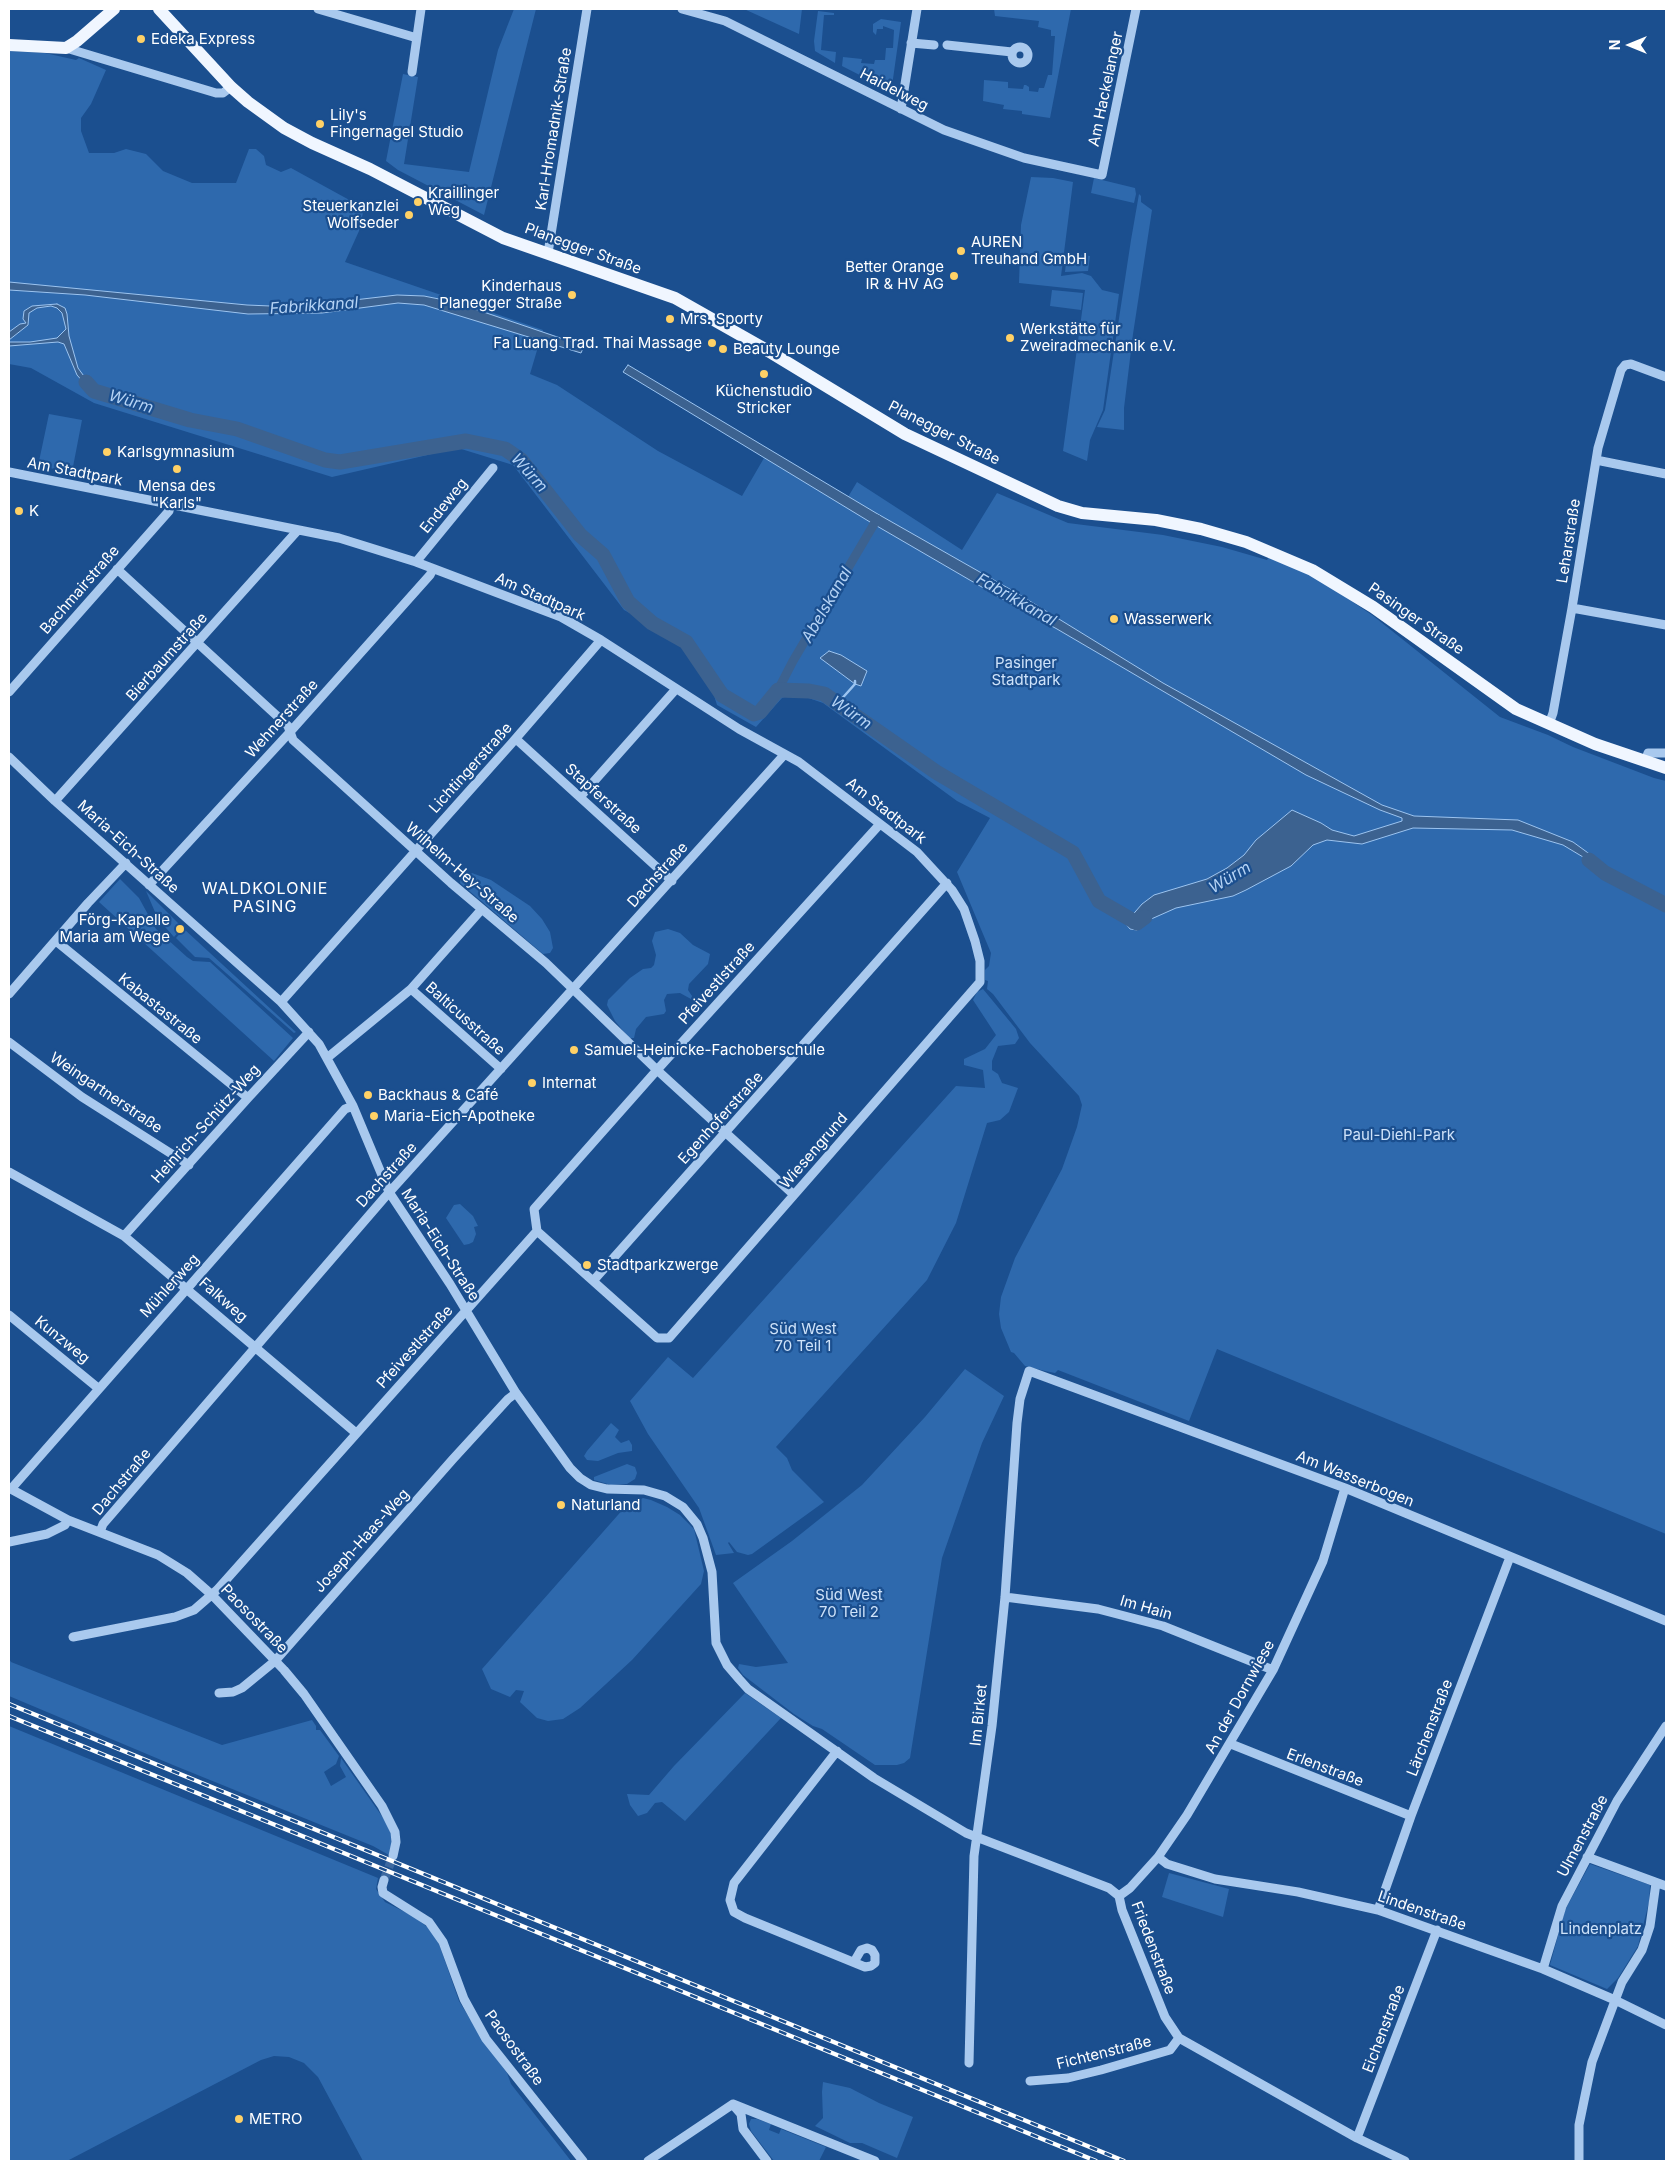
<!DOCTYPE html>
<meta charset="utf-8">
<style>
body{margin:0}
#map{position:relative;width:1675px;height:2170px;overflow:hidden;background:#1b4f8f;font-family:Inter,sans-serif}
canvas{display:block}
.frame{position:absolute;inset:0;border:10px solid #fff;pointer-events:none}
.north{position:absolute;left:1605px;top:20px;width:50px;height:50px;-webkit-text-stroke:4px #1b4f8f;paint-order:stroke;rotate:270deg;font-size:14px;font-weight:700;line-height:20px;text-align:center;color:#fff}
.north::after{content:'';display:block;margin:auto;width:18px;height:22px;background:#fff;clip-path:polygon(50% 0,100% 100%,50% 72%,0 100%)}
</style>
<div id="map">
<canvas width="1675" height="2170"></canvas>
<div class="frame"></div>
<div class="north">N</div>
</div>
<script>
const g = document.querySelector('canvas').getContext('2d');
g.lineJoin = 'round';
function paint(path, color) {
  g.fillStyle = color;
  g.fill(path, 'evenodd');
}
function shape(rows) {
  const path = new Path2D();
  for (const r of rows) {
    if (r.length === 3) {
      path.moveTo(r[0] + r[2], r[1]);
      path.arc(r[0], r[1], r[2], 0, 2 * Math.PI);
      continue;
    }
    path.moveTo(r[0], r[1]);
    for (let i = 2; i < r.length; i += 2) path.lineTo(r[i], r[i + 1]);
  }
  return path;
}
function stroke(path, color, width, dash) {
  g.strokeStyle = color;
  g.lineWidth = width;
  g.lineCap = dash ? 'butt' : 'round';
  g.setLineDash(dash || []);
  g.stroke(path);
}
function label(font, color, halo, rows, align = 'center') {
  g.font = font + ' Inter,sans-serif';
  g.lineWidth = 4.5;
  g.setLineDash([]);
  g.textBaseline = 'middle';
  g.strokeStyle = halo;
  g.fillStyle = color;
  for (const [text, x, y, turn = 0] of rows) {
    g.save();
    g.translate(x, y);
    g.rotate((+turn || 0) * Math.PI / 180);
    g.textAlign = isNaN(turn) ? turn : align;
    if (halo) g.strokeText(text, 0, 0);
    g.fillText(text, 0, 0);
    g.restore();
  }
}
const green = shape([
 [514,9,536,9,484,215,398,170,386,161,403,74,418,77,404,164,469,172,498,50],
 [744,9,802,9,799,34],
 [994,9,1071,9,1050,118,1022,114,1022,111,1003,109,1004,105,983,101,984,80,1008,82,1008,88,1023,89,1024,85,1026,85,1029,87,1029,91,1038,92,1039,88,1044,88,1048,75,1052,75,1055,36,1051,36,1051,30,1038,27,1039,21,995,16],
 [818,11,834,13,834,15,824,15,821,50,836,52,835,63,815,51,814,41],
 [881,19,901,22,892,86,887,89,842,66,843,57,862,59,861,63,874,64,875,60,885,60,886,48,893,48,894,30,883,26,883,29,877,29,876,35,873,32,873,24],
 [9,51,45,53,76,60,79,58,106,70,91,104,81,118,81,131,89,153,114,153,126,149,146,154,163,171,192,183,236,183,249,149,256,149,264,156,266,165,281,172,291,168,364,208,359,231,345,262,543,330,530,374,557,385,658,451,742,496,764,458,768,460,771,452,848,497,857,482,962,550,997,493,1068,523,1163,535,1222,547,1267,560,1269,557,1314,576,1372,615,1500,717,1548,735,1573,747,1654,778,1666,781,1666,1534,1217,1349,1189,1421,1058,1370,1055,1373,1045,1371,1025,1366,1014,1353,1011,1352,1001,1328,999,1314,1001,1297,1015,1258,1062,1169,1077,1127,1082,1105,1079,1096,1030,1043,993,994,987,989,988,981,985,980,985,970,989,966,991,953,957,872,990,818,957,801,823,703,794,693,782,698,756,727,717,705,700,651,624,610,513,465,458,448,332,477,94,403,31,368,9,364],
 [1031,177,1053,178,1073,182,1061,276,1082,273,1091,276,1102,290,1119,294,1103,410,1090,440,1087,461,1063,451,1085,290,1019,283,1021,225],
 [1094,178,1135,188,1136,194,1134,203,1091,193],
 [1139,194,1141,196,1141,202,1152,210,1133,334,1124,408,1124,430,1097,427,1105,410,1131,240],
 [1067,253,1090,256,1088,271,1065,272],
 [1052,290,1083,293,1081,310,1050,306],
 [49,414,82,420,72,472,38,466],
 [472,873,491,880,530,906,542,919,550,932,553,948,550,953,543,954,460,883,461,877],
 [120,879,139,898,156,929,187,957,193,961,210,962,293,1038,274,1061,99,902],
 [146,891,180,925,177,929,179,931,174,937,158,919],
 [184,929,274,1012,296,1032,294,1033,209,958,195,957,176,938],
 [668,929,680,933,693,945,710,954,708,964,689,984,688,990,692,996,691,999,680,993,667,994,664,1000,666,1011,664,1014,646,1017,636,1029,634,1038,629,1038,615,1021,607,1005,608,1000,630,978,643,969,651,968,654,965,656,955,652,941,655,932],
 [983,989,1016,1029,1019,1038,1015,1044,998,1046,992,1061,992,1070,998,1074,1002,1083,1018,1088,1009,1112,1000,1120,987,1123,956,1223,927,1280,776,1447,787,1458,792,1470,824,1502,752,1554,748,1555,737,1552,729,1542,728,1543,734,1553,716,1555,699,1508,648,1434,630,1401,668,1357,693,1378,956,1086,985,1088,983,1070,964,1065,964,1059,985,1049,996,1035,973,1000,977,992],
 [460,1204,473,1216,478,1226,474,1227,476,1234,473,1242,469,1244,464,1245,446,1218,454,1205],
 [965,1369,1004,1396,982,1443,942,1558,910,1758,904,1763,897,1765,875,1765,822,1729,813,1726,794,1714,743,1675,738,1668,739,1664,756,1667,788,1663,733,1583,792,1541,862,1485,925,1417],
 [611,1423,619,1430,615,1437,621,1443,629,1440,632,1445,632,1451,618,1453,598,1461,587,1460,584,1456,587,1451],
 [627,1464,635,1467,637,1473,635,1479,627,1484,611,1485,594,1480,594,1477],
 [643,1498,651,1500,667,1507,680,1515,694,1529,704,1571,701,1584,632,1660,580,1708,563,1719,548,1721,537,1718,520,1702,524,1691,516,1690,510,1697,491,1689,482,1669,625,1507],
 [9,1659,11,1662,222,1745,312,1720,316,1726,316,1730,320,1730,339,1756,336,1764,324,1772,331,1786,346,1777,340,1766,341,1758,386,1822,391,1833,392,1843,389,1855,373,1846,173,1765,9,1696],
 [745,1693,781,1718,685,1821,662,1802,655,1803,647,1813,638,1816,630,1805,627,1794,649,1795,674,1766],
 [9,1726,378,1878,376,1889,385,1902,413,1916,430,1929,439,1944,459,2001,483,2040,507,2073,511,2084,571,2161,363,2161,318,2077,304,2063,289,2057,274,2056,261,2060,67,2161,9,2161],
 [1590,1864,1650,1885,1649,1902,1638,1946,1618,1978,1607,1989,1550,1965,1565,1910],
 [1169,1873,1229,1889,1223,1917,1162,1897],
 [823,2082,850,2088,879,2103,913,2117,897,2158,862,2143,850,2143,815,2126,823,2118,822,2092],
 [751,2119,757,2119,771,2124,769,2130,779,2134,781,2129,826,2147,819,2161,774,2161,751,2131,749,2124]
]);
const water = shape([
 [9,282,247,305,294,307,397,295,424,296,454,302,584,346,581,353,424,305,398,303,322,313,248,314,85,295,9,290,9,282],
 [57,304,65,308,67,314,69,336,78,368,89,383,101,390,100,395,92,392,77,375,64,344,58,342,9,346,9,342,30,342,57,338,66,329,62,313,57,308,51,306,37,308,29,313,28,325,9,340,9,332,20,324,26,323,23,319,24,311,32,306,57,304],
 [628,365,876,513,1015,592,1163,683,1382,805,1414,816,1518,820,1573,842,1602,863,1605,873,1600,873,1583,857,1563,845,1512,830,1413,828,1362,844,1327,840,1313,845,1291,866,1246,890,1233,896,1176,908,1149,920,1137,930,1130,929,1126,924,1129,919,1142,904,1154,895,1207,879,1227,868,1244,855,1256,840,1292,810,1321,823,1332,830,1354,836,1402,821,1402,818,1380,810,1306,775,1057,629,1011,604,870,522,623,372,628,365],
 [829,651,841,655,867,671,861,686,855,684,820,658,829,651]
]);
const stream = shape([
 [838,703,855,684,855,681]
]);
const canal = shape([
 [778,690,793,661,877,519]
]);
const river = shape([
 [86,382,94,391,190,420,237,429,325,460,340,462,466,441,505,449,521,460,580,535,603,555,628,602,652,623,686,642,722,695,754,714,760,712,778,690,809,691,824,694,936,772,1073,853,1099,901,1137,923,1145,917],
 [1589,860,1605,873,1666,905]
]);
const minorTunnel = shape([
 [384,1880,393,1856]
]);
const minor = shape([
 [318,9,417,38],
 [682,9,725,21,944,130,1024,158,1102,175,1136,9],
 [911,43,934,45],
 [947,45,1012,52],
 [1020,55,8],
 [66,48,216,93,223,93,231,87],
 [412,72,421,9],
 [901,109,917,9],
 [548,253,587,9],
 [1596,460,1666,474],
 [9,472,339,538,416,562,561,617,601,640,739,729,799,762,917,852,952,890,964,909,975,941,980,961,980,982,669,1338,657,1338,537,1231],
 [416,562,493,468],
 [117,569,288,726,293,740,451,883,546,963,657,1070,794,1195],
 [1572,608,1666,625],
 [9,692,169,511,170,505],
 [1549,724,1553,713,1572,608,1598,448,1621,370,1625,365,1631,364,1666,377],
 [516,739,672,881],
 [9,757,55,801,281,1002,319,1044,353,1106,389,1192,450,1284,516,1393,570,1468,580,1478,591,1485,607,1489,644,1490,665,1496,683,1507,697,1524,703,1538,712,1572,716,1643,727,1665,739,1679,748,1689,874,1778,966,1833,1109,1888,1119,1896,1122,1910,1165,2017,1179,2038,1357,2138,1405,2161],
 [1645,761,1648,753,1666,753],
 [580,797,676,689],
 [55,801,298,530],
 [149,885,290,732,430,575,433,569],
 [56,941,248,1098],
 [411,989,501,1069],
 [9,994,88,903,126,863],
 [281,1002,511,744,601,640],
 [9,1042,82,1097,189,1165],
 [327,1058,411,989,482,909],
 [9,1172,124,1236,356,1433],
 [124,1236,248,1098,309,1032],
 [593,1281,947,883],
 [9,1315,98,1388],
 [9,1488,68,1520,158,1555,187,1573,212,1595,284,1670,304,1694,382,1806,395,1832,396,1842,393,1856],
 [11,1489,345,1109,353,1106],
 [100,1532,103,1524,385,1197,784,755],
 [9,1542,47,1534,65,1525,68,1520],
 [1005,1597,1098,1609,1163,1626,1273,1670],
 [73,1637,175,1617,194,1610,217,1590,537,1231,534,1209,657,1070,880,824],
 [219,1693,233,1692,242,1688,275,1661,453,1459,508,1399,516,1393],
 [1231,1744,1411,1816],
 [837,1751,734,1883,730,1900,734,1912,745,1918,865,1967,871,1966,875,1963,875,1955,872,1950,867,1948,861,1950,854,1962],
 [1158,1857,1167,1864,1215,1879,1298,1892,1378,1910,1543,1969,1615,2000,1666,2025],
 [1587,1857,1666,1886],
 [384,1880,382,1887,383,1893,429,1922,443,1942,464,1999,486,2039,583,2161],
 [1119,1896,1130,1888,1158,1857,1187,1815,1273,1670,1323,1561,1345,1488],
 [1378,1910,1411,1816,1510,1557],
 [1543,1969,1562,1906,1617,1801,1666,1726],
 [969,2063,974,1856,992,1726,1005,1597,1017,1423,1020,1399,1029,1371,1345,1488,1666,1621],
 [1030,2081,1068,2078,1101,2070,1170,2050,1179,2038],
 [733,2104,875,2161],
 [734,2106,741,2114,743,2129,767,2161],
 [1357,2138,1437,1930],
 [648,2161,733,2104],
 [1579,2161,1579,2125,1592,2062,1622,1982,1642,1950,1650,1926,1656,1883]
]);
const major = shape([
 [159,9,231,87,248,102,284,128,312,143,370,169,503,238,675,298,765,349,905,434,1058,506,1082,513,1156,520,1201,529,1246,542,1312,570,1373,607,1516,709,1595,744,1666,768],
 [9,45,66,48,77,41,114,9]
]);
const rail = shape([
 [9,1704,1124,2161],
 [9,1716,1096,2161]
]);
const markers = [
 [141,39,5,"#ffd166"],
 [320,124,5,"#ffd166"],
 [418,202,5,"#ffd166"],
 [409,215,5,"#ffd166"],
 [961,251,5,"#ffd166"],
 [954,276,5,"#ffd166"],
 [572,295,5,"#ffd166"],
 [670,319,5,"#ffd166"],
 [1010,338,5,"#ffd166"],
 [712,343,5,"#ffd166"],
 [723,349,5,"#ffd166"],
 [764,374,5,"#ffd166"],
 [107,452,5,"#ffd166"],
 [177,469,5,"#ffd166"],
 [19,511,5,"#ffd166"],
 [1114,619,5,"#ffd166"],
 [180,929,5,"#ffd166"],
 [574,1050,5,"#ffd166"],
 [532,1083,5,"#ffd166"],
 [368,1095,5,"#ffd166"],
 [374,1116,5,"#ffd166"],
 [587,1265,5,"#ffd166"],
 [561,1505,5,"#ffd166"],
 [239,2119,5,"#ffd166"]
];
const poiNames = [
 ["Edeka Express",151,39],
 ["Lily's",330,115],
 ["Fingernagel Studio",330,132],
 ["Kraillinger",428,193],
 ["Weg",428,210],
 ["Steuerkanzlei",399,206,"right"],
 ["Wolfseder",399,223,"right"],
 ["AUREN",971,242],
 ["Treuhand GmbH",971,259],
 ["Better Orange",944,267,"right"],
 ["IR & HV AG",944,284,"right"],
 ["Kinderhaus",562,286,"right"],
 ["Planegger Straße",562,303,"right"],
 ["Mrs. Sporty",680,319],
 ["Werkstätte für",1020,329],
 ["Zweiradmechanik e.V.",1020,346],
 ["Fa Luang Trad. Thai Massage",702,343,"right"],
 ["Beauty Lounge",733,349],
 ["Küchenstudio",764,391,"center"],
 ["Stricker",764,408,"center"],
 ["Karlsgymnasium",117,452],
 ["Mensa des",177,486,"center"],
 ["\"Karls\"",177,503,"center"],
 ["K",29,511],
 ["Wasserwerk",1124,619],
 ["Förg-Kapelle",170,920,"right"],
 ["Maria am Wege",170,937,"right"],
 ["Samuel-Heinicke-Fachoberschule",584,1050],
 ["Internat",542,1083],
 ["Backhaus & Café",378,1095],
 ["Maria-Eich-Apotheke",384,1116],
 ["Stadtparkzwerge",597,1265],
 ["Naturland",571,1505],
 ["METRO",249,2119]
];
const streetNames = [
 ["Am Hackelanger",1106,89,-78],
 ["Haidelweg",894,90,27],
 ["Karl-Hromadnik-Straße",554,129,-81],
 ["Planegger Straße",583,249,20],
 ["Planegger Straße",944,433,27],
 ["Am Stadtpark",75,472,11],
 ["Endeweg",444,506,-51],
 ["Leharstraße",1569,541,-81],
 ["Bachmairstraße",80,590,-49],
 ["Am Stadtpark",540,597,24],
 ["Pasinger Straße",1416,619,35],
 ["Bierbaumstraße",167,657,-48],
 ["Wehnerstraße",282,719,-48],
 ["Lichtingerstraße",471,768,-48],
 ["Stapferstraße",603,799,42],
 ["Am Stadtpark",886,811,38],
 ["Maria-Eich-Straße",128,847,42],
 ["Wilhelm-Hey-Straße",462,873,41],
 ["Dachstraße",658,875,-48],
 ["Pfeivestlstraße",717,983,-48],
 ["Kabastastraße",160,1009,39],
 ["Balticusstraße",465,1019,42],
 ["Weingartnerstraße",106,1093,34],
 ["Egenhoferstraße",721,1118,-48],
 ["Heinrich-Schütz-Weg",206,1124,-48],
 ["Wiesengrund",814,1151,-49],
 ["Dachstraße",387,1175,-48],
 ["Maria-Eich-Straße",440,1245,57],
 ["Mühlerweg",170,1286,-48],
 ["Falkweg",223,1300,41],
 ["Kunzweg",62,1340,39],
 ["Pfeivestlstraße",415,1347,-48],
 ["Am Wasserbogen",1355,1479,22],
 ["Dachstraße",122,1482,-50],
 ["Joseph-Haas-Weg",362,1541,-48],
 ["Im Hain",1146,1608,16],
 ["Paosostraße",254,1619,46],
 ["An der Dornwiese",1240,1697,-61],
 ["Im Birket",979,1715,-84],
 ["Lärchenstraße",1430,1728,-69],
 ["Erlenstraße",1325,1768,21],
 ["Ulmenstraße",1583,1836,-62],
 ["Lindenstraße",1422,1911,19],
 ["Friedenstraße",1153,1948,69],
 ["Eichenstraße",1384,2029,-69],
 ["Paosostraße",514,2048,54],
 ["Fichtenstraße",1104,2053,-14]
];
const parkNames = [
 ["Pasinger",1026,663],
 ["Stadtpark",1026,680],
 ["Paul-Diehl-Park",1399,1135],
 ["Süd West",803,1329],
 ["70 Teil 1",803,1346],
 ["Süd West",849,1595],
 ["70 Teil 2",849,1612],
 ["Lindenplatz",1601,1929]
];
const waterNames = [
 ["Fabrikkanal",314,306,-4],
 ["Würm",131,402,17],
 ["Würm",529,473,48],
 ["Fabrikkanal",1016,600,30],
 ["Abelskanal",827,605,-60],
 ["Würm",851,713,35],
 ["Würm",1230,878,-31]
];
const neighbourhoodNames = [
 ["WALDKOLONIE",265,889],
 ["PASING",265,907]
];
paint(green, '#2e69ad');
paint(water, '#3c6290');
stroke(water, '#9cc4f0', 1);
stroke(stream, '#9cc4f0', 2.5);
stroke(canal, '#3c6290', 9);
stroke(river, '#3c6290', 15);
stroke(minorTunnel, '#3d69a0', 9, [9, 4.5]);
stroke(minor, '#a9c9ee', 9);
stroke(major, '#f0f6ff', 12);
stroke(rail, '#fff', 4.5);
stroke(rail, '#1b4f8f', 2.5, [8]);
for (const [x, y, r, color] of markers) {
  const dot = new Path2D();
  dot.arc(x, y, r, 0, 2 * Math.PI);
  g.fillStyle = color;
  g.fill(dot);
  stroke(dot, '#1b4f8f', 2);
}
label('15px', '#fff', '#1b4f8f', poiNames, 'left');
label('15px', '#fff', '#1b4f8f', streetNames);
label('15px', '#cfe3fa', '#1b4f8f', parkNames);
label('italic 16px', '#b5d3f5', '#1b4f8f', waterNames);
g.letterSpacing = '1px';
label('16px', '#fff', '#1b4f8f', neighbourhoodNames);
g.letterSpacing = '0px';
</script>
